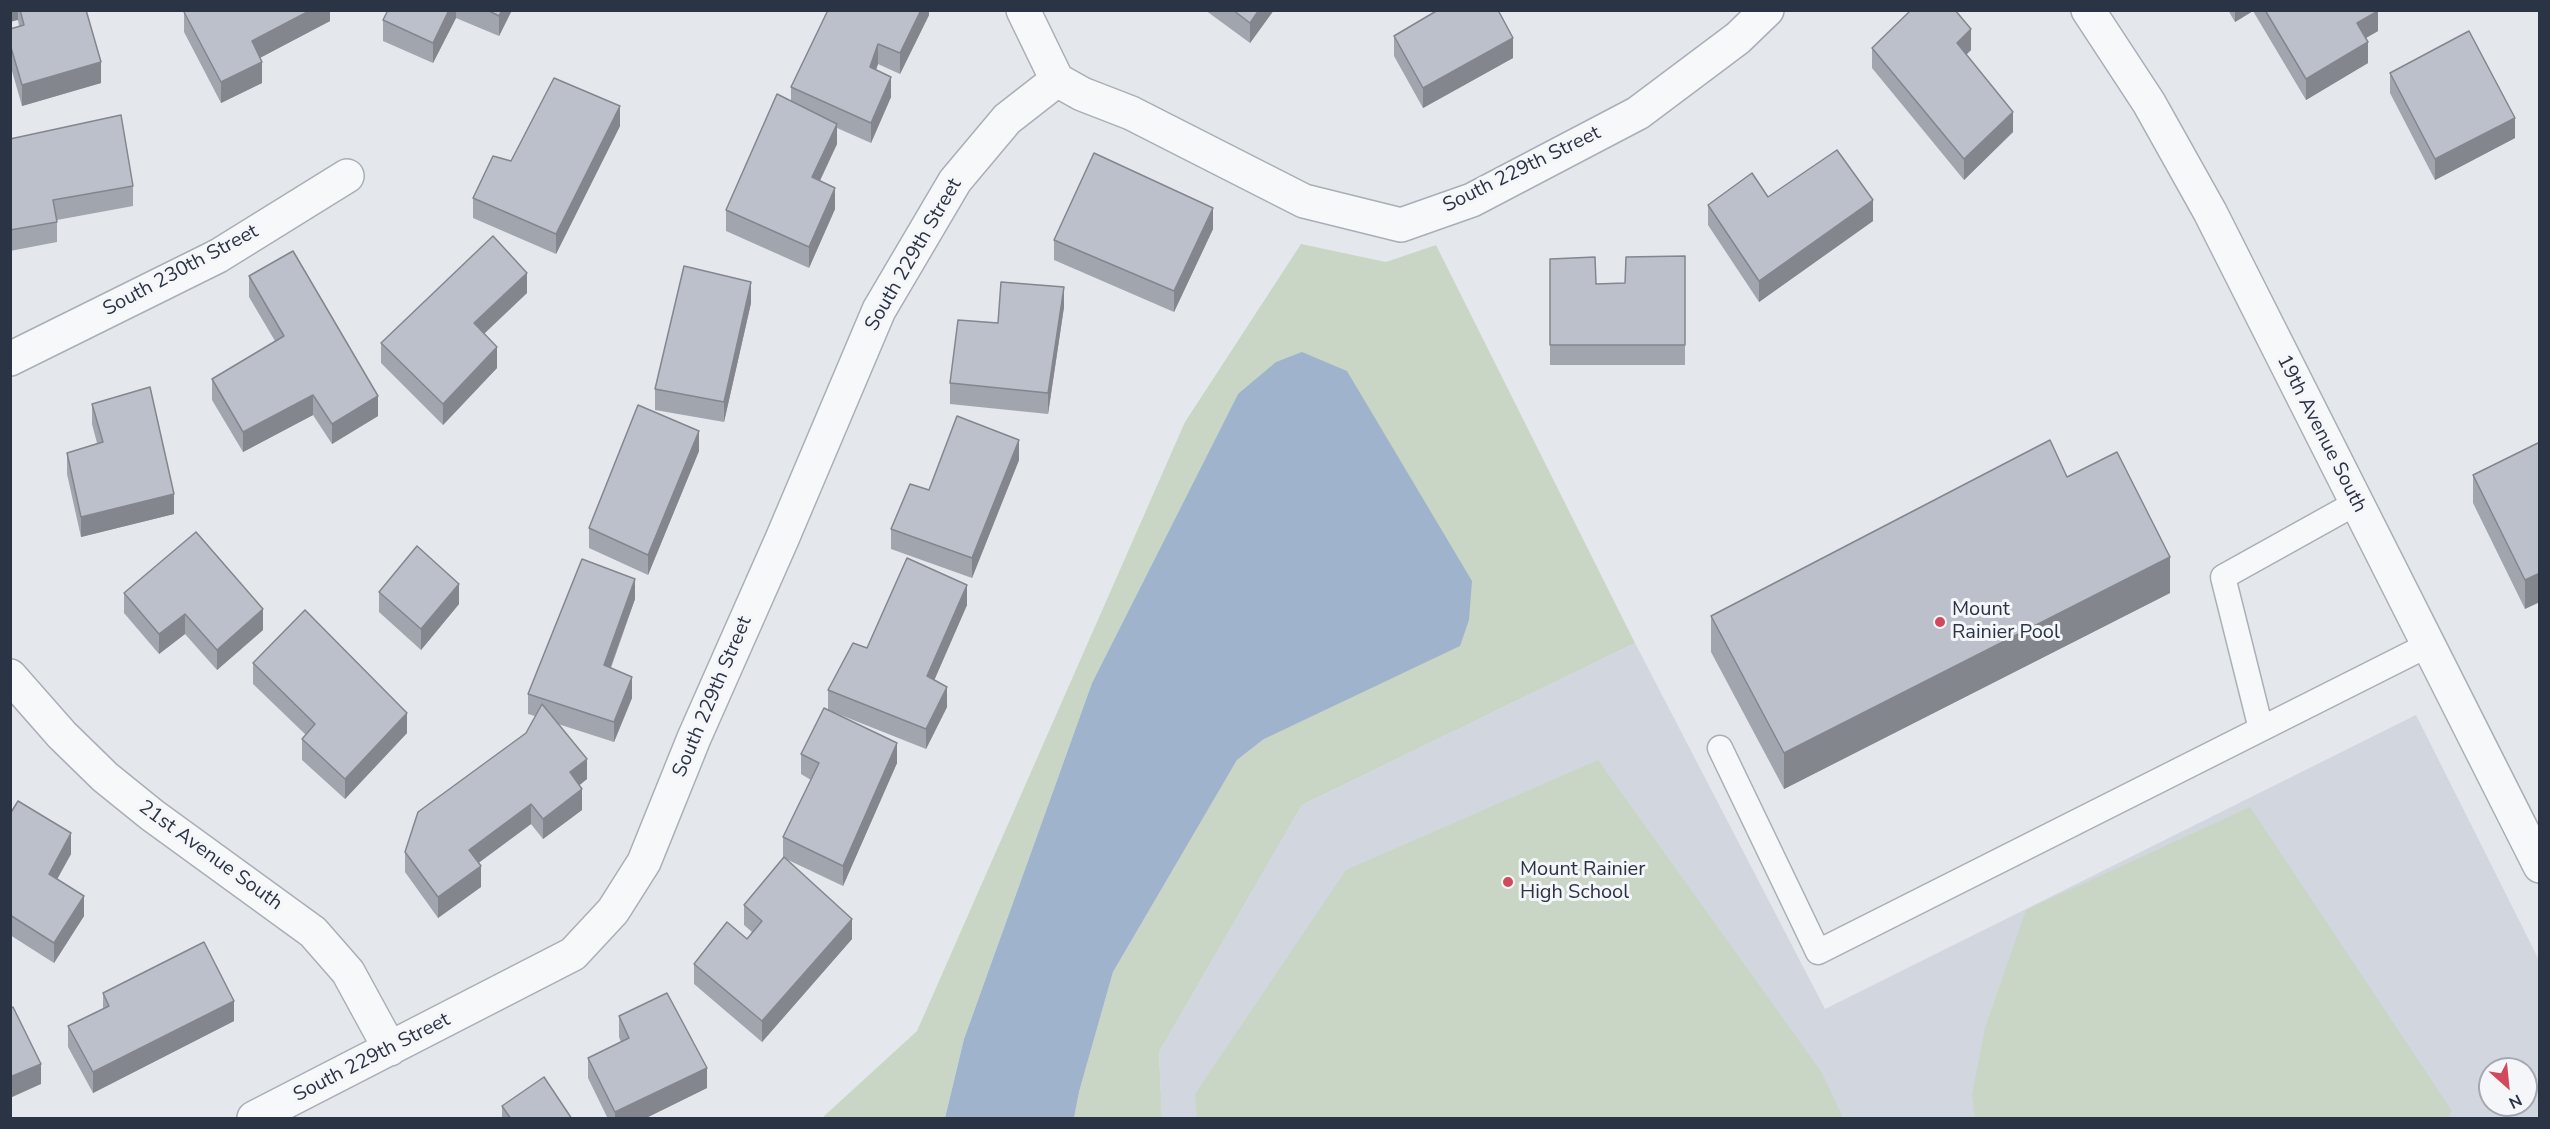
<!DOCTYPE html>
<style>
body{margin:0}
#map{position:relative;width:2550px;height:1129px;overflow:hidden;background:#e4e7ec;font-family:"Nunito Sans",sans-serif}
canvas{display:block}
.frame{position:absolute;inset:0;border:12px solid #2b3445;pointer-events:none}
.north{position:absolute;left:2478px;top:1057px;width:60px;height:60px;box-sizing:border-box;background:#f4f6f9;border:2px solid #a4a8b1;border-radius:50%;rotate:153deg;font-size:16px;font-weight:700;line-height:24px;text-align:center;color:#2b3445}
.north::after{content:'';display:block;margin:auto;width:21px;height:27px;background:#d1495b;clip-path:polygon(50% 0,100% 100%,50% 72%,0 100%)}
</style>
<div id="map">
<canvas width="2550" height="1129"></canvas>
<div class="frame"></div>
<div class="north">N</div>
</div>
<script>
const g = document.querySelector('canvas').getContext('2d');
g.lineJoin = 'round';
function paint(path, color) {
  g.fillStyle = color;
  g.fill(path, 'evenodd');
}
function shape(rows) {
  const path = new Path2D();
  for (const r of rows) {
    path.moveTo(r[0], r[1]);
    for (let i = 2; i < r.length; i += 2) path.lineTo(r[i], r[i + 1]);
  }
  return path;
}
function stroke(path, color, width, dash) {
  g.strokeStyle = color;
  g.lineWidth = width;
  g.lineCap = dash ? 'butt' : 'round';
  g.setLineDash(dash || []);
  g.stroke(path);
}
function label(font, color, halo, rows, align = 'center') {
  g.font = font + ' "Nunito Sans",sans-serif';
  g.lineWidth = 6;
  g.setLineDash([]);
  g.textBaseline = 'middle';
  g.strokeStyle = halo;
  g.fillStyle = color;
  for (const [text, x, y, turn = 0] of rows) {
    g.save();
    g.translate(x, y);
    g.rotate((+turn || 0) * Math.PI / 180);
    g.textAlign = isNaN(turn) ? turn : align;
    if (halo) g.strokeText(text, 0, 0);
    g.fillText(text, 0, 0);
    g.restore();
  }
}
const built = shape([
 [1635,643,1825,1009,2416,715,2539,960,2539,1118,1162,1118,1159,1052,1302,805],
 [2490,1069,2526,1069,2526,1105,2490,1105]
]);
const green = shape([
 [1301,244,1386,262,1436,245,1635,643,1302,805,1159,1052,1162,1118,1074,1118,1079,1092,1113,972,1237,760,1264,739,1238,394,1092,683,964,1039,945,1118,822,1118,917,1031,1185,422],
 [1598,760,1822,1073,1843,1118,1197,1118,1195,1094,1346,870],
 [2250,807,2452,1111,2448,1118,1975,1118,1972,1095,1985,1028,2026,910]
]);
const water = shape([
 [1302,352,1347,371,1472,581,1469,620,1460,646,1264,739,1237,760,1113,972,1079,1092,1074,1118,945,1118,964,1039,1092,683,1238,394,1276,362]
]);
const lane = shape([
 [2261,729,2223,577,2356,503],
 [1720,748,1818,952,2428,645]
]);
const street = shape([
 [1023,10,1057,80],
 [2088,10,2149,103,2210,212,2540,866],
 [10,359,218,256,347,176],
 [10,676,62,735,105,777,152,815,313,932,348,972,390,1049],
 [254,1118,573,954,613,911,644,862,694,738,782,539,879,310,955,181,1007,119,1057,80,1082,94,1131,113,1304,201,1401,225,1472,200,1638,113,1738,38,1767,10]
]);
const wall = shape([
 [10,10,86,10,101,83,22,106,10,64,10,29,19,26,18,20],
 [330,10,330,21,260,58,262,83,221,103,184,32,184,12],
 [388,10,512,10,499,36,456,18,433,63,383,41,383,20],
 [929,10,929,15,900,74,878,64,876,70,891,97,871,143,837,128,837,144,820,181,835,209,809,268,726,231,726,210,791,101,791,87],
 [1205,10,1274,10,1250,43],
 [2228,10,2378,11,2378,31,2366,38,2368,63,2306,100,2253,11,2235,22],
 [1394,36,1513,58,1423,108,1394,56],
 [1872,48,1971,50,1966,54,2013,132,1964,180,1872,68],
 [2390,73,2515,138,2435,180,2390,93],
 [620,126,556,254,473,218,473,198,511,161],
 [10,139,133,186,133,206,57,220,57,242,10,251],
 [1768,197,1873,221,1759,302,1708,225,1708,205],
 [1213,229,1174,312,1054,260,1054,240],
 [1685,256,1685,365,1550,365,1550,259,1596,284,1625,283],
 [249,276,378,416,332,444,313,415,243,452,212,400,212,379,275,341,249,297],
 [527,293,484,334,497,368,443,425,381,363,381,343],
 [751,303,724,422,655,410,655,389],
 [1064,307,1048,414,950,404,950,383,998,323],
 [92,404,174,514,81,537,67,474,67,453,97,443,92,424],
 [2540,442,2525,609,2473,503,2473,475],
 [699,451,648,575,589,548,589,528],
 [1019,460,972,578,891,549,891,529,929,490],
 [2067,477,2170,593,1784,789,1711,652,1711,616],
 [379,592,459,604,421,650,379,612],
 [124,593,263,630,217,670,185,634,159,654,124,613],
 [635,599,611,668,632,698,614,742,558,724,587,779,579,785,582,810,543,839,531,824,478,863,481,887,438,918,405,872,405,852,526,733,535,716,528,714,528,694],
 [967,605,934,680,947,707,926,749,833,712,897,763,843,886,786,859,852,939,762,1042,694,984,694,964,747,939,752,932,744,925,744,905,783,858,783,837,811,780,801,774,801,754,828,710,828,690,867,648],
 [253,663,407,733,345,799,302,760,302,739,306,735,253,684],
 [10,814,71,854,57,879,84,916,54,963,10,935],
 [103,993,234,1021,93,1093,68,1047,68,1026,103,1009],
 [619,1016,707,1088,644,1119,608,1119,588,1078,588,1058,621,1042,619,1037],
 [502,1106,572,1119,502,1119]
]);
const shadedWall = shape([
 [10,10,18,10,18,20,10,22],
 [311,10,330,10,330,21,252,62,252,41],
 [449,10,456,10,456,18,433,63,433,43],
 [502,10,512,10,499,36,499,16],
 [921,10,929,10,929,15,900,74,900,53],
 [1259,10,1274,10,1250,43,1250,23],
 [2235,10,2253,10,2253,11,2235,22],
 [2378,11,2378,31,2357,43,2357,23],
 [1971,29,1971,50,1957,64,1957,43],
 [1513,38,1513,58,1423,108,1423,88],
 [2368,42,2368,63,2306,100,2306,79],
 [878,44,878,64,870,87,870,67],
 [101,62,101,83,22,106,22,85],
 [262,62,262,83,221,103,221,82],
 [891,77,891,97,871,143,871,123],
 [620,106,620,126,556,254,556,234],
 [2013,112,2013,132,1964,180,1964,159],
 [2515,118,2515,138,2435,180,2435,159],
 [837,124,837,144,812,197,812,177],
 [835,188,835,209,809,268,809,247],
 [1873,200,1873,221,1759,302,1759,281],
 [1213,208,1213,229,1174,312,1174,291],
 [527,273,527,293,474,343,474,323],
 [751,282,751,303,724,422,724,402],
 [1064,287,1064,307,1048,414,1048,393],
 [497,347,497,368,443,425,443,404],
 [313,395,313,415,243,452,243,432],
 [378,396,378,416,332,444,332,424],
 [699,431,699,451,648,575,648,555],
 [1019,440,1019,460,972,578,972,558],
 [174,494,174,514,81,537,81,517],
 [2170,557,2170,593,1784,789,1784,753],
 [2540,573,2540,602,2525,609,2525,580],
 [635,579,635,599,604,685,604,665],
 [459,584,459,604,421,650,421,629],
 [967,585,967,605,927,697,927,676],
 [263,609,263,630,217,670,217,650],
 [185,614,185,634,159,654,159,634],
 [632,677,632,698,614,742,614,722],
 [947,687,947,707,926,749,926,729],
 [407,713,407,733,345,799,345,779],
 [897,743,897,763,843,886,843,866],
 [587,759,587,779,570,793,570,772],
 [582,789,582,810,543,839,543,819],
 [531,804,531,824,469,870,469,850],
 [71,833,71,854,49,894,49,874],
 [481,866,481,887,438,918,438,897],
 [84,896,84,916,54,963,54,943],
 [852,919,852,939,762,1042,762,1021],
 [234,1001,234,1021,93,1093,93,1072],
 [41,1064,41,1084,10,1098,10,1077],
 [707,1068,707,1088,644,1119,615,1119,615,1112]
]);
const building = shape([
 [20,10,86,10,101,62,22,85,10,44,10,29,24,25,20,10],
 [187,10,311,10,252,41,262,62,221,82,184,12,187,10],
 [388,10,449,10,433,43,383,20,388,10],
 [487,10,502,10,499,16,487,10],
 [828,10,921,10,900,53,878,44,870,67,891,77,871,123,791,87,828,10],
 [1233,10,1259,10,1250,23,1233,10],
 [1438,10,1498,10,1513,38,1423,88,1394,36,1438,10],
 [1911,10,1955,10,1971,29,1957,43,2013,112,1964,159,1872,48,1911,10],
 [2265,10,2377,10,2378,11,2357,23,2368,42,2306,79,2265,10],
 [2469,31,2515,118,2435,159,2390,73,2469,31],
 [554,78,620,106,556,234,473,198,493,156,511,161,554,78],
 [777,94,837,124,812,177,835,188,809,247,726,210,777,94],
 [121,115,133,186,53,200,57,222,10,230,10,139,121,115],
 [1837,150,1873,200,1759,281,1708,205,1752,173,1768,197,1837,150],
 [1094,153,1213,208,1174,291,1054,240,1094,153],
 [493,236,527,273,474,323,497,347,443,404,381,343,493,236],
 [293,251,378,396,332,424,313,395,243,432,212,379,284,336,249,276,293,251],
 [1685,256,1685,345,1550,345,1550,259,1595,257,1596,284,1625,283,1626,257,1685,256],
 [684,266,751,282,724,402,655,389,684,266],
 [1001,282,1064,287,1048,393,950,383,958,320,998,323,1001,282],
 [150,387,174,494,81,517,67,453,103,442,92,404,150,387],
 [638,405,699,431,648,555,589,528,638,405],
 [957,416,1019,440,972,558,891,529,910,484,929,490,957,416],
 [2050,440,2067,477,2117,452,2170,557,1784,753,1711,616,2050,440],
 [2540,442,2540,573,2525,580,2473,475,2540,442],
 [196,532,263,609,217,650,185,614,159,634,124,593,196,532],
 [417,546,459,584,421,629,379,592,417,546],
 [907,558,967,585,927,676,947,687,926,729,828,690,853,643,867,648,907,558],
 [582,559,635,579,604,665,632,677,614,722,528,694,582,559],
 [305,610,407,713,345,779,302,739,315,724,253,663,305,610],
 [542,704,587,759,570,772,582,789,543,819,531,804,469,850,481,866,438,897,405,852,418,812,526,733,542,704],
 [824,708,897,743,843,866,783,837,819,763,801,754,824,708],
 [18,801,71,833,49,874,84,896,54,943,10,915,10,814,18,801],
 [784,857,852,919,762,1021,694,964,727,922,747,939,762,921,744,905,784,857],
 [204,942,234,1001,93,1072,68,1026,109,1006,103,993,204,942],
 [667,993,707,1068,615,1112,588,1058,629,1038,619,1016,667,993],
 [13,1007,41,1064,10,1077,10,1009,13,1007],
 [544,1077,572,1119,511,1119,502,1106,544,1077]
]);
const markers = [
 [1940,622,6,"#d1495b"],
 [1508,882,6,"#d1495b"]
];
const streetNames = [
 ["South 229th Street",1522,170,-26],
 ["South 229th Street",914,255,-60],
 ["South 230th Street",181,271,-28],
 ["19th Avenue South",2321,434,63],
 ["South 229th Street",713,697,-67],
 ["21st Avenue South",210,856,36],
 ["South 229th Street",372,1058,-27]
];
const poiNames = [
 ["Mount",1952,610],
 ["Rainier Pool",1952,633],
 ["Mount Rainier",1520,870],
 ["High School",1520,893]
];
paint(built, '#d2d6de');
paint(green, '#c9d6c5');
paint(water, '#9fb4cc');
stroke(lane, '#a9aeb7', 27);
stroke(street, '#a9aeb7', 36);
stroke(lane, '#f7f8fa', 24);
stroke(street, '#f7f8fa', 33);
paint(wall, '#a1a5ae');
paint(shadedWall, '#83868d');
paint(building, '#bbc0ca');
stroke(building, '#83868d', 1.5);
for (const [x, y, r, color] of markers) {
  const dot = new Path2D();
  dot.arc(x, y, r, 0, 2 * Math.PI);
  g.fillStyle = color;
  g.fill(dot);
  stroke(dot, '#f4f6f9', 2);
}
label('20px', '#2b3445', '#f4f6f9', streetNames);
label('20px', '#2b3445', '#f4f6f9', poiNames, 'left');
</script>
